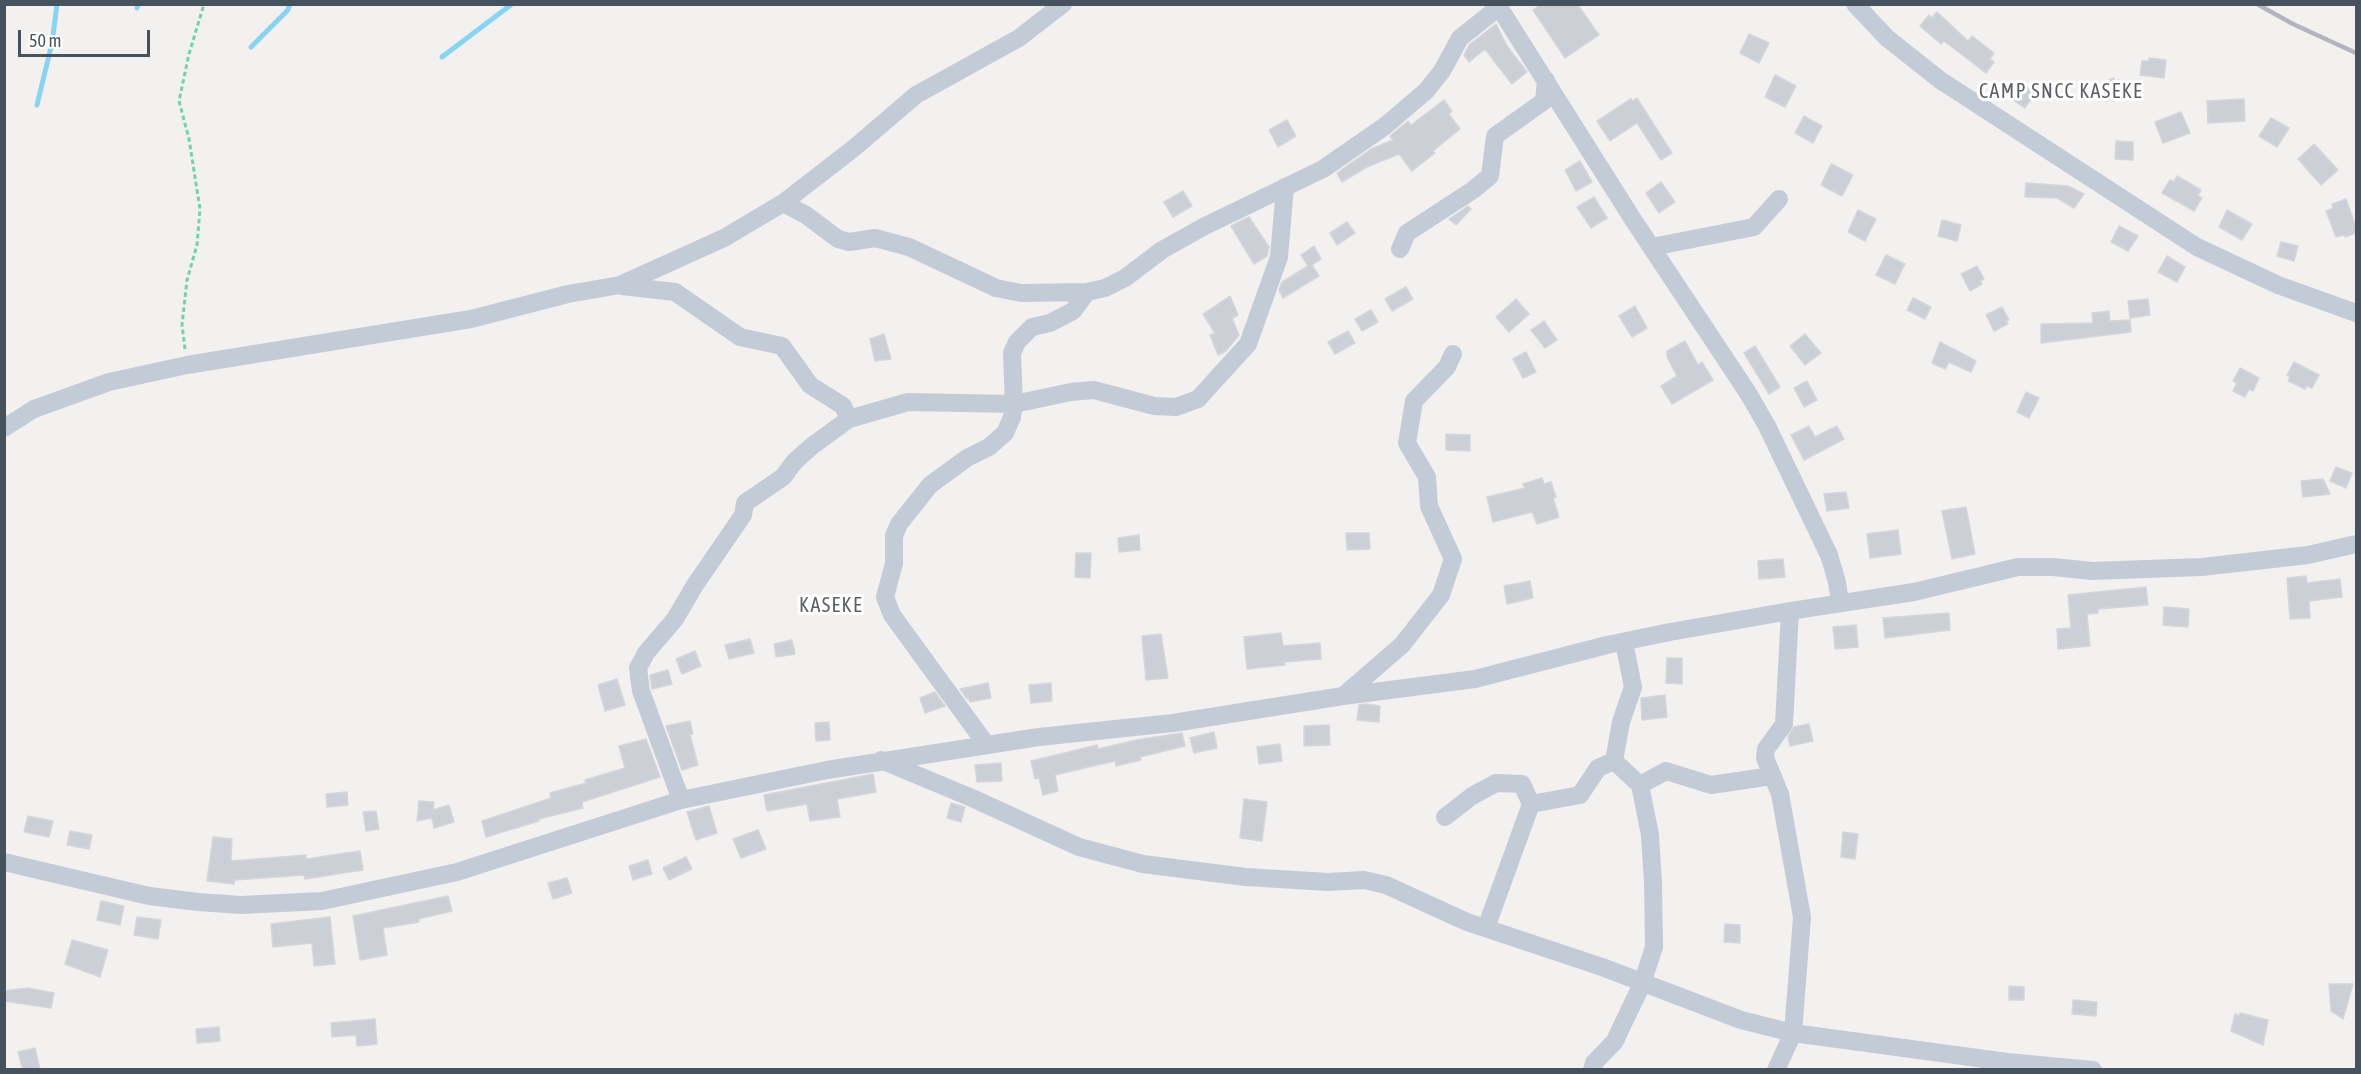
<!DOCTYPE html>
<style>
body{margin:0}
#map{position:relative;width:2361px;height:1074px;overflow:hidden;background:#f3f0f0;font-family:"Asap Condensed",sans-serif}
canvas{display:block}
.frame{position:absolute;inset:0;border:6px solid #47525f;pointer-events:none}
.scale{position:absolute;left:18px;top:30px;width:132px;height:27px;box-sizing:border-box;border:3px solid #47525f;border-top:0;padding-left:8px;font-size:18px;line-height:21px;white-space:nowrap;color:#47525f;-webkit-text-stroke:4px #fff;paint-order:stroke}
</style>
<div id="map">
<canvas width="2361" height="1074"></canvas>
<div class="frame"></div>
<div class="scale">50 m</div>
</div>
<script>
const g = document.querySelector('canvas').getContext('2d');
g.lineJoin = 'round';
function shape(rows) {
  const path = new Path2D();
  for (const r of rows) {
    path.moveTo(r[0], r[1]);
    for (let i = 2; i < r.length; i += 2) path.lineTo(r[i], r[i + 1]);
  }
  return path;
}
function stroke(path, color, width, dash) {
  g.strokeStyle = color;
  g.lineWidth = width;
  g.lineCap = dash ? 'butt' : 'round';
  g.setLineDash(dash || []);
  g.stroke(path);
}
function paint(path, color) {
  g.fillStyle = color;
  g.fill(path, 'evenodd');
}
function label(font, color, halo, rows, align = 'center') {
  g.font = font + ' "Asap Condensed",sans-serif';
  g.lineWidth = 6;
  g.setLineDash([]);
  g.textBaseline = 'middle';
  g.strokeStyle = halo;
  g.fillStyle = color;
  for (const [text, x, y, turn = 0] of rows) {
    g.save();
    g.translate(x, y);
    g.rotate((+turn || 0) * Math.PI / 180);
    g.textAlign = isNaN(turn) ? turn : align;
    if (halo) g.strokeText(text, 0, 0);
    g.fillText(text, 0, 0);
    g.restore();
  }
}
const stream = shape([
 [137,8,138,4],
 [251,47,288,10,290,4],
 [442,57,512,4],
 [37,105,52,43,57,4]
]);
const building = shape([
 [1541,4,1577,4,1599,35,1565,58,1533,10,1541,4],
 [1937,12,1968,41,1972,36,1994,53,1990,59,1994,62,1986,73,1944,41,1941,44,1920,26,1929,15,1932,18,1937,12],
 [1496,24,1507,46,1527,72,1512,84,1485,49,1469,62,1464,55,1469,45,1496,24],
 [1749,34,1769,43,1759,63,1740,53,1749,34],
 [2149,58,2166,60,2164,78,2140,75,2142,61,2149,61,2149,58],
 [1775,75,1796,86,1785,107,1765,97,1775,75],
 [2114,78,2115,82,2119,80,2125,94,2106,101,2099,84,2114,78],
 [2020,83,2035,93,2025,108,2010,98,2020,83],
 [1637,98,1672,153,1661,160,1637,123,1610,141,1597,121,1631,99,1633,101,1637,98],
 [2244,99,2245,121,2208,123,2207,101,2244,99],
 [1444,100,1452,111,1449,114,1460,129,1433,151,1435,153,1412,171,1399,154,1367,167,1342,182,1337,173,1371,149,1393,140,1390,136,1408,121,1411,125,1444,100],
 [2181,112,2190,133,2163,143,2155,122,2181,112],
 [1804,116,1822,126,1813,143,1795,133,1804,116],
 [2271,118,2289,128,2277,147,2259,136,2271,118],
 [1287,120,1296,136,1278,147,1269,130,1287,120],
 [2116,141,2133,142,2133,160,2115,159,2116,141],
 [2314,144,2338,170,2321,185,2298,159,2314,144],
 [1580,161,1592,182,1576,191,1565,170,1580,161],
 [1831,164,1853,175,1842,196,1821,185,1831,164],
 [2177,176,2201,190,2198,196,2202,198,2194,211,2162,193,2170,180,2174,182,2177,176],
 [1661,182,1675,202,1659,213,1646,193,1661,182],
 [2026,183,2068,186,2084,194,2074,208,2057,198,2025,197,2026,183],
 [1183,191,1192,206,1173,217,1164,202,1183,191],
 [1594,197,1607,218,1591,228,1577,207,1594,197],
 [2346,199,2356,227,2356,233,2345,237,2344,235,2336,237,2326,211,2333,208,2332,204,2346,199],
 [1468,206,1471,209,1456,225,1449,219,1468,206],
 [1858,210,1876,219,1865,241,1848,232,1858,210],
 [2227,210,2252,224,2242,240,2219,227,2227,210],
 [1249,217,1269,247,1267,256,1254,264,1231,226,1249,217],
 [1942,220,1961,225,1957,241,1938,236,1942,220],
 [1347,222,1355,233,1337,245,1330,233,1347,222],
 [2119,226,2138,236,2128,251,2111,242,2119,226],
 [2281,242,2298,246,2294,261,2277,256,2281,242],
 [1314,246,1321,259,1312,265,1319,276,1283,298,1279,290,1282,282,1308,266,1301,255,1314,246],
 [1886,255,1905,264,1895,284,1876,275,1886,255],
 [2167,256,2185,267,2177,282,2158,272,2167,256],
 [1977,266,1984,279,1980,281,1982,284,1970,291,1961,274,1977,266],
 [1406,287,1413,299,1392,311,1385,299,1406,287],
 [1230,296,1238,315,1232,318,1239,335,1226,351,1218,355,1210,335,1215,333,1203,314,1230,296],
 [1913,298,1931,307,1925,319,1907,310,1913,298],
 [1516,299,1529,314,1509,332,1496,317,1516,299],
 [2148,299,2150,315,2130,318,2128,301,2148,299],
 [1635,306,1647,328,1632,337,1619,316,1635,306],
 [2002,307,2009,320,2006,321,2008,324,1994,331,1986,315,2002,307],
 [1371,310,1378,322,1362,331,1355,319,1371,310],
 [2109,311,2110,321,2130,320,2131,332,2041,343,2041,324,2093,323,2092,313,2109,311],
 [1544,321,1557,340,1545,348,1531,330,1544,321],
 [1348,331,1355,343,1335,354,1328,342,1348,331],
 [884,334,891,359,875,361,870,339,884,334],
 [1805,334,1821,353,1805,365,1790,346,1805,334],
 [1685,341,1698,365,1702,362,1713,380,1672,404,1661,386,1677,376,1667,357,1667,351,1685,341],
 [1940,342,1976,361,1971,372,1949,362,1945,369,1932,363,1940,342],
 [1755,346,1780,387,1769,394,1744,353,1755,346],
 [1526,352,1536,372,1523,378,1513,359,1526,352],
 [2294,362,2319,375,2312,388,2307,386,2305,389,2288,381,2290,377,2287,375,2294,362],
 [2240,368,2259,378,2253,391,2249,389,2245,397,2233,391,2237,383,2233,381,2240,368],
 [1807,381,1817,400,1804,407,1794,388,1807,381],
 [2026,392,2039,398,2029,418,2017,412,2026,392],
 [1809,426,1815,437,1837,426,1844,439,1804,460,1791,435,1809,426],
 [1446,434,1470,435,1470,451,1446,450,1446,434],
 [2336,467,2352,473,2346,488,2330,481,2336,467],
 [1542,478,1544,484,1551,482,1556,497,1553,498,1559,517,1537,524,1532,512,1493,522,1487,497,1525,488,1523,484,1542,478],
 [2323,479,2330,494,2303,497,2301,481,2323,479],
 [1846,492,1849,508,1827,511,1824,494,1846,492],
 [1966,507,1975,554,1952,559,1942,511,1966,507],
 [1898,530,1901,554,1870,558,1867,534,1898,530],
 [1346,533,1369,533,1370,549,1347,550,1346,533],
 [1139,535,1140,550,1119,552,1118,538,1139,535],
 [1076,553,1091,553,1090,578,1075,577,1076,553],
 [1783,559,1785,577,1759,579,1758,561,1783,559],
 [2306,576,2307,583,2340,579,2342,597,2309,601,2310,618,2290,619,2287,578,2306,576],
 [1530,581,1533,598,1507,604,1504,586,1530,581],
 [2146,587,2148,605,2098,609,2098,613,2087,614,2090,646,2058,649,2057,629,2071,628,2068,595,2146,587],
 [2164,607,2189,609,2188,627,2163,625,2164,607],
 [1949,613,1950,630,1885,638,1883,618,1949,613],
 [1856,625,1858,647,1835,649,1833,627,1856,625],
 [1281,633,1283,646,1320,643,1321,659,1284,662,1285,665,1247,669,1244,637,1281,633],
 [1161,634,1168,678,1146,680,1142,636,1161,634],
 [750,639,754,653,729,659,725,645,750,639],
 [792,640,795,654,776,657,774,644,792,640],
 [695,651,701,666,682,674,676,659,695,651],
 [1667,658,1682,658,1682,684,1666,683,1667,658],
 [668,670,672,684,652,689,650,675,668,670],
 [617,679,625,705,605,711,598,685,617,679],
 [988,683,991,698,970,702,969,698,967,699,960,689,988,683],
 [1051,683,1052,701,1031,703,1029,685,1051,683],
 [935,692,945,706,925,713,920,698,935,692],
 [1665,695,1667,717,1642,720,1641,698,1665,695],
 [1366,704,1380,706,1379,722,1357,720,1359,705,1366,704],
 [690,721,693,734,690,735,698,765,682,770,666,726,690,721],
 [829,722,830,740,816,741,815,723,829,722],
 [1809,724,1813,741,1790,746,1788,737,1794,727,1809,724],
 [1329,725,1330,745,1304,746,1304,726,1329,725],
 [1214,732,1217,748,1194,753,1190,738,1214,732],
 [1182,733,1185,746,1140,757,1141,760,1116,766,1115,761,1055,775,1058,791,1043,795,1039,778,1035,779,1031,761,1097,745,1098,749,1136,740,1182,733],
 [646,739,660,777,582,802,583,808,539,819,539,821,486,837,482,821,551,798,550,793,586,783,585,780,625,768,619,746,646,739],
 [1280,744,1282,761,1259,764,1257,747,1280,744],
 [1001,763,1002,781,977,782,975,765,1001,763],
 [873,774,876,792,837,799,840,817,810,821,807,804,767,811,764,795,873,774],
 [347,792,348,805,327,807,326,794,347,792],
 [1244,799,1267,802,1262,841,1240,838,1244,799],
 [419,801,434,802,433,810,449,805,454,822,434,828,432,818,417,821,419,801],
 [951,803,965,807,961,822,947,818,951,803],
 [709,806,717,833,696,840,687,812,709,806],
 [376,811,379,829,366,831,363,812,376,811],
 [28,816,53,821,49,837,24,832,28,816],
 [758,830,766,849,741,858,733,839,758,830],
 [70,831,92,835,89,849,67,845,70,831],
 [1843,832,1858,834,1855,859,1841,857,1843,832],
 [213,837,232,839,231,861,306,855,306,859,360,851,363,870,305,879,304,875,235,880,234,884,207,881,213,837],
 [686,857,692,869,669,880,663,868,686,857],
 [648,860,652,874,633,880,629,866,648,860],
 [567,878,572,893,553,899,548,883,567,878],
 [448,896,452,911,418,919,419,922,383,928,387,955,360,960,353,916,448,896],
 [101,901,124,906,120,925,97,920,101,901],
 [137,917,161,920,158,939,134,935,137,917],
 [330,917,335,964,314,966,312,943,273,947,271,924,330,917],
 [1725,924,1740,925,1740,943,1724,942,1725,924],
 [72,940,108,950,100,977,65,964,72,940],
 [2329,984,2353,984,2343,1019,2331,1011,2329,984],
 [2009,986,2024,987,2024,1000,2009,1000,2009,986],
 [28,988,54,993,51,1008,4,1001,4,991,28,988],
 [2073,1000,2097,1002,2096,1016,2072,1014,2073,1000],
 [2240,1013,2268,1020,2263,1045,2231,1031,2235,1014,2239,1016,2240,1013],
 [375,1019,377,1044,357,1046,356,1035,332,1037,331,1023,375,1019],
 [219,1027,220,1041,197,1043,196,1029,219,1027],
 [35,1048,40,1070,23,1070,18,1052,35,1048]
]);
const path = shape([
 [185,349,182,325,187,280,197,245,200,209,189,139,179,101,189,54,204,4]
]);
const street = shape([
 [1497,4,1632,218,1748,393,1767,426,1829,555,1837,582,1840,603],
 [1855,4,1887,38,1940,80,2197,247,2278,285,2356,313],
 [783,203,806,215,838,239,849,242,875,238,909,247,996,288,1021,293,1087,292,1105,288,1125,278,1162,250,1205,226,1323,169,1385,126,1426,91,1442,71,1460,38,1499,7],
 [1652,247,1754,227,1779,199],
 [1400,249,1407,233,1473,190,1490,176,1495,136,1544,101,1546,80],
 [622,286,675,292,740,337,782,346,810,385,843,406,849,419],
 [4,428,34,409,109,382,187,365,471,319,568,294,620,285,724,238,783,203,854,148,916,95,1019,38,1063,4],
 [1343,696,1402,645,1441,595,1453,559,1429,506,1427,477,1407,443,1414,401,1447,367,1453,354],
 [986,744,892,615,885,597,894,563,894,536,899,524,930,485,967,458,989,447,1005,433,1012,417,1014,404,1012,353,1017,342,1032,327,1050,323,1073,311,1087,292],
 [881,760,972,798,1079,847,1143,864,1246,877,1328,882,1364,880,1386,885,1467,922,1602,967,1741,1020,1793,1033,2007,1062,2093,1070],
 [1640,785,1666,771,1711,785,1772,776],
 [681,800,641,691,638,668,646,653,675,619,695,585,743,515,745,503,783,477,795,461,812,446,849,419,908,402,1014,404,1071,392,1094,390,1154,406,1176,407,1198,399,1248,344,1279,257,1285,187],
 [1531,804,1580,795,1598,768,1614,761],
 [1445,817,1472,796,1496,783,1522,784,1531,804,1486,928],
 [4,862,149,896,198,902,241,905,322,901,457,872,681,800,827,770,1039,737,1173,723,1343,696,1475,679,1607,645,1670,632,1790,611,1914,592,2018,567,2053,567,2092,571,2202,567,2308,555,2356,544],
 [1592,1070,1594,1063,1615,1041,1620,1030,1642,984,1654,947,1653,883,1650,835,1640,785,1614,761,1621,722,1633,687,1624,642],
 [1776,1070,1793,1033,1802,917,1780,794,1765,758,1766,749,1784,724,1790,611]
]);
const rail = shape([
 [2257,4,2293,24,2356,53]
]);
const neighbourhoodNames = [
 ["CAMP SNCC KASEKE",2061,92],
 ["KASEKE",831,606]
];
stroke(stream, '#88d4f1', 5);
paint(building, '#cccfd5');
stroke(building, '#d4d6dc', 1.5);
stroke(path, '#73d2aa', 3, [4.5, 3]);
stroke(street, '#c3cbd6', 18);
stroke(rail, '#b2b5bb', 4.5);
g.letterSpacing = '1.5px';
label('20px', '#5c6066', '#fff', neighbourhoodNames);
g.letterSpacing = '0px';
</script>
